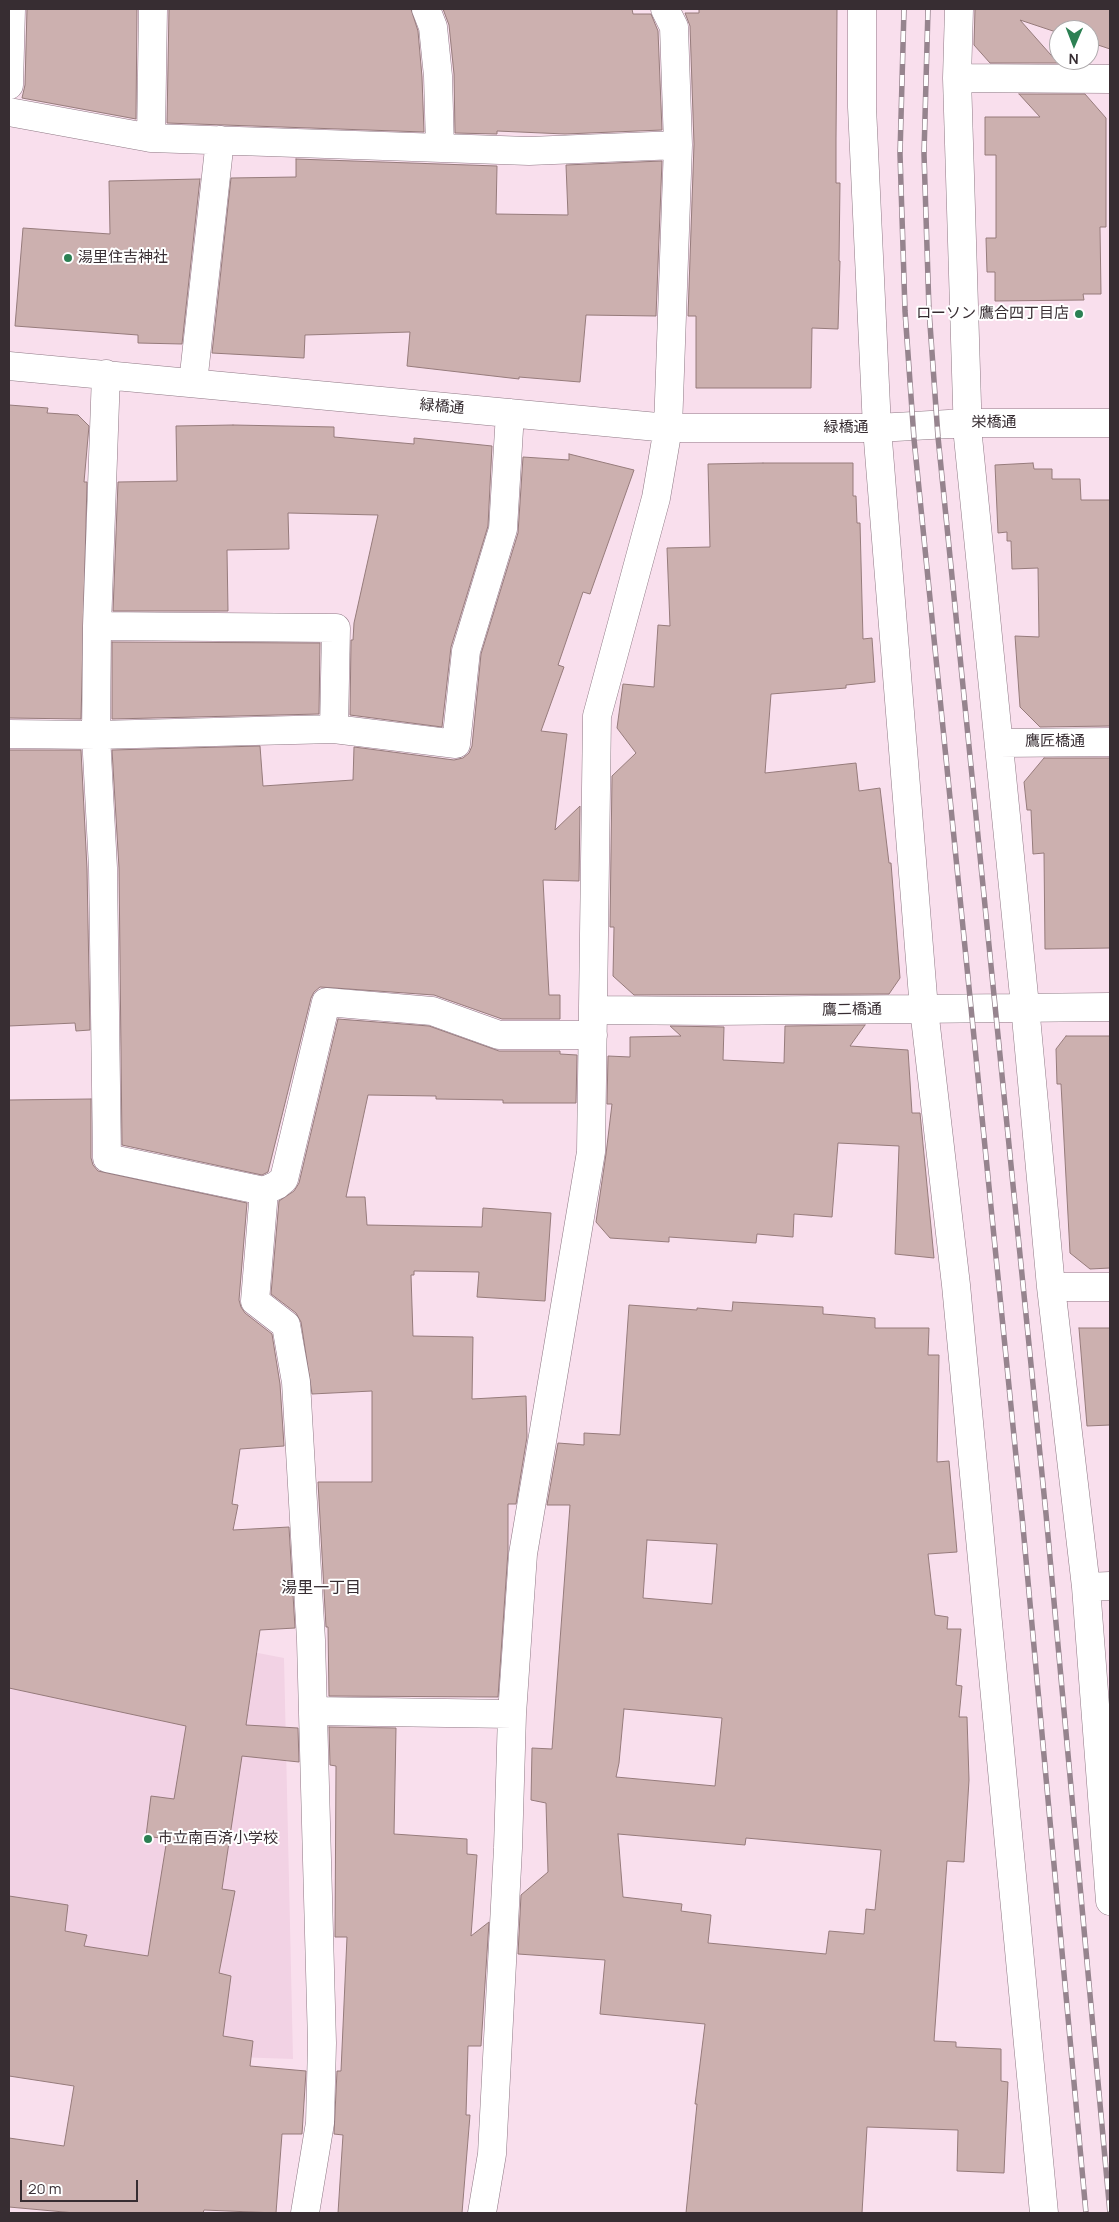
<!DOCTYPE html>
<meta charset="utf-8">
<style>
body{margin:0}
#map{position:relative;width:1119px;height:2222px;overflow:hidden;background:#f9dfed;font-family:Manrope,sans-serif}
canvas{display:block}
.frame{position:absolute;inset:0;border:10px solid #372d32;pointer-events:none}
.north{position:absolute;left:1049px;top:20px;width:50px;height:50px;box-sizing:border-box;background:#fff;border:1px solid #afabad;border-radius:50%;rotate:181deg;font-size:14px;font-weight:700;line-height:20px;text-align:center;color:#372d32}
.north::after{content:'';display:block;margin:auto;width:18px;height:22px;background:#2c8053;clip-path:polygon(50% 0,100% 100%,50% 72%,0 100%)}
.scale{position:absolute;left:20px;top:2180px;width:118px;height:22px;box-sizing:border-box;border:2px solid #372d32;border-top:0;padding-left:6px;font-size:15px;line-height:18px;white-space:nowrap;color:#372d32;-webkit-text-stroke:4px #fff;paint-order:stroke}
</style>
<div id="map">
<canvas width="1119" height="2222"></canvas>
<div class="frame"></div>
<div class="north">N</div>
<div class="scale">20 m</div>
</div>
<script>
const g = document.querySelector('canvas').getContext('2d');
g.lineJoin = 'round';
function paint(path, color) {
  g.fillStyle = color;
  g.fill(path, 'evenodd');
}
function shape(rows) {
  const path = new Path2D();
  for (const r of rows) {
    path.moveTo(r[0], r[1]);
    for (let i = 2; i < r.length; i += 2) path.lineTo(r[i], r[i + 1]);
  }
  return path;
}
function stroke(path, color, width, dash) {
  g.strokeStyle = color;
  g.lineWidth = width;
  g.lineCap = dash ? 'butt' : 'round';
  g.setLineDash(dash || []);
  g.stroke(path);
}
function label(font, color, halo, rows, align = 'center') {
  g.font = font + ' Manrope,"Noto Sans JP",sans-serif';
  g.lineWidth = 4;
  g.setLineDash([]);
  g.textBaseline = 'middle';
  g.strokeStyle = halo;
  g.fillStyle = color;
  for (const [text, x, y, turn = 0] of rows) {
    g.save();
    g.translate(x, y);
    g.rotate((+turn || 0) * Math.PI / 180);
    g.textAlign = isNaN(turn) ? turn : align;
    if (halo) g.strokeText(text, 0, 0);
    g.fillText(text, 0, 0);
    g.restore();
  }
}
const built = shape([
 [9,1605,284,1658,293,2059,235,2057,9,2021]
]);
const building = shape([
 [27,9,137,9,136,119,22,98,25,85,27,9],
 [169,9,411,9,418,31,422,77,424,132,167,123,169,9],
 [443,9,632,9,633,14,651,14,658,31,662,130,565,134,497,131,497,134,455,133,454,74,449,25,443,9],
 [699,9,837,9,836,140,836,183,840,183,839,261,840,261,838,329,812,328,811,388,696,388,696,316,688,316,694,144,690,26,685,13,699,13,699,9],
 [975,9,1110,9,1110,49,1089,42,1089,30,1059,30,1059,33,1020,20,1058,63,990,63,974,45,975,9],
 [1019,94,1085,94,1106,118,1106,227,1100,227,1101,294,1083,294,1084,300,995,301,995,272,987,272,986,238,996,238,996,155,985,155,985,117,1040,117,1019,94],
 [296,159,497,166,496,214,568,215,566,165,662,161,656,316,586,315,580,382,519,377,519,379,407,366,410,332,305,335,304,358,212,353,231,178,296,177,296,159],
 [200,179,182,344,138,343,138,335,15,326,23,228,110,234,109,181,200,179],
 [9,405,48,408,47,413,78,415,89,426,84,482,87,482,81,719,9,718,9,405],
 [233,425,334,427,334,437,414,444,414,438,492,446,488,526,451,647,442,727,350,715,351,640,353,640,354,623,378,515,288,513,289,549,227,550,228,611,113,611,118,482,177,481,176,426,233,425],
 [569,454,634,470,590,594,583,592,558,665,564,667,541,731,567,734,555,830,580,806,579,881,543,880,549,995,560,995,560,1019,502,1019,434,995,320,987,314,992,311,998,268,1172,262,1175,122,1145,119,868,112,750,260,746,263,786,353,780,354,747,454,760,463,758,469,753,472,746,481,654,518,533,523,457,569,460,569,454],
 [763,463,853,463,853,496,856,496,857,523,860,523,863,639,872,638,875,682,846,685,846,688,771,694,765,773,856,763,859,791,880,788,889,863,891,863,900,978,889,994,634,995,613,976,614,927,610,927,612,776,636,753,617,728,623,684,654,687,658,625,670,626,667,548,710,547,708,464,763,463],
 [1033,463,1034,469,1052,469,1052,479,1080,479,1081,500,1110,500,1110,726,1040,727,1020,707,1015,636,1039,637,1038,568,1012,569,1011,541,1007,541,1007,532,998,533,995,465,1033,463],
 [112,642,320,643,319,714,112,719,112,642],
 [9,750,81,750,87,869,90,1030,76,1031,75,1023,9,1026,9,750],
 [1044,758,1110,758,1110,948,1045,949,1044,853,1033,854,1031,810,1027,810,1024,782,1044,758],
 [338,1019,429,1026,499,1051,560,1051,560,1054,577,1055,576,1103,503,1103,503,1100,436,1099,436,1096,368,1095,346,1197,365,1197,367,1225,482,1227,483,1208,551,1213,545,1301,477,1297,479,1272,414,1271,414,1275,411,1275,413,1336,473,1337,472,1399,526,1396,527,1437,516,1504,508,1504,508,1551,498,1697,329,1696,328,1627,326,1627,318,1482,372,1482,372,1391,312,1394,301,1322,296,1313,271,1294,279,1201,294,1191,299,1183,338,1019],
 [865,1025,850,1046,908,1050,912,1113,920,1113,934,1258,895,1254,899,1146,838,1143,832,1217,794,1214,793,1237,757,1234,756,1243,669,1237,669,1242,610,1238,596,1222,606,1154,612,1104,607,1104,608,1056,630,1057,630,1037,681,1036,670,1026,724,1027,723,1060,784,1063,785,1026,865,1025],
 [1066,1036,1110,1036,1110,1268,1090,1269,1070,1253,1061,1084,1057,1084,1056,1049,1066,1036],
 [91,1099,91,1158,93,1165,98,1171,247,1203,239,1300,241,1307,245,1313,272,1334,280,1384,284,1446,240,1449,232,1504,238,1505,233,1530,289,1527,295,1628,260,1630,246,1725,298,1728,299,1762,242,1756,222,1889,235,1891,219,1973,231,1976,223,2036,253,2041,250,2066,306,2071,302,2134,282,2134,276,2213,204,2210,203,2213,75,2213,9,2207,9,2138,64,2146,74,2086,9,2076,9,1896,68,1905,65,1931,87,1935,84,1946,148,1956,167,1839,146,1836,151,1796,174,1799,186,1726,9,1688,9,1100,91,1099],
 [733,1302,823,1307,823,1314,875,1318,875,1328,929,1328,928,1355,939,1355,937,1462,949,1461,957,1552,928,1554,935,1615,948,1617,947,1629,961,1629,956,1685,962,1686,959,1717,967,1717,969,1780,964,1862,947,1861,934,2041,956,2042,956,2047,1001,2049,1001,2081,1008,2082,1004,2173,957,2171,958,2130,867,2127,862,2213,686,2213,697,2104,695,2104,705,2024,600,2014,605,1960,518,1954,521,1895,548,1872,546,1803,531,1800,532,1748,552,1749,570,1505,547,1505,558,1443,584,1445,584,1433,620,1435,629,1305,697,1310,697,1308,732,1311,733,1302],
 [647,1540,717,1544,712,1604,643,1598,647,1540],
 [624,1709,722,1718,715,1786,616,1777,619,1763,624,1709],
 [618,1834,745,1845,746,1838,881,1850,875,1910,866,1909,864,1934,829,1931,826,1954,708,1943,711,1915,681,1911,682,1904,623,1897,618,1834],
 [1079,1328,1110,1328,1110,1425,1087,1426,1079,1328],
 [329,1727,396,1728,394,1834,467,1839,467,1854,477,1855,471,1936,489,1922,481,2046,468,2046,466,2115,470,2115,462,2213,338,2213,343,2135,334,2134,337,2071,341,2071,347,1937,335,1937,336,1766,330,1765,329,1727]
]);
const minor = shape([
 [153,9,151,138,529,151,678,145],
 [426,9,433,27,438,76,440,148],
 [862,9,862,107,877,428,924,1009,956,1285,1044,2213],
 [959,9,957,78,968,437,1025,1006,1051,1287,1086,1587,1110,1901],
 [957,78,1110,79],
 [9,85,11,9],
 [9,112,151,138],
 [9,366,668,428,877,428,967,423,1110,423],
 [106,374,97,626,96,735,103,868,107,1158,264,1191,255,1301,286,1325,296,1382,311,1640,322,2043,320,2123,305,2213],
 [193,383,220,140],
 [97,626,336,628,334,729],
 [9,734,96,735,334,729,456,744,466,651,503,529,510,413],
 [999,743,1110,742],
 [594,1010,714,1011,1110,1007],
 [264,1191,277,1185,284,1179,326,1002,432,1011,499,1035,593,1035],
 [1051,1287,1110,1287],
 [1086,1587,1110,1586],
 [313,1711,512,1714],
 [482,2213,492,2154,508,1848,512,1714,523,1554,591,1152,597,716,656,498,668,428,678,145,674,27,665,9]
]);
const rail = shape([
 [904,9,900,154,905,311,914,439,1022,1516,1086,2213],
 [928,9,924,154,929,310,938,437,1046,1514,1110,2213]
]);
const markers = [
 [68,258,5,"#2c8053"],
 [1079,314,5,"#2c8053"],
 [148,1839,5,"#2c8053"]
];
const poiNames = [
 ["湯里住吉神社",78,258],
 ["ローソン 鷹合四丁目店",1069,314,"right"],
 ["市立南百済小学校",158,1839]
];
const streetNames = [
 ["緑橋通",442,407,5],
 ["栄橋通",994,423],
 ["緑橋通",846,428],
 ["鷹匠橋通",1055,742],
 ["鷹二橋通",852,1010,-1]
];
const neighbourhoodNames = [
 ["湯里一丁目",321,1589]
];
paint(built, '#f2d2e4');
paint(building, '#ccb0af');
stroke(building, '#967b7b', 1);
stroke(minor, '#8f7985', 29);
stroke(minor, '#fff', 28);
stroke(rail, '#96848e', 5.5);
stroke(rail, '#fff', 4, [11]);
for (const [x, y, r, color] of markers) {
  const dot = new Path2D();
  dot.arc(x, y, r, 0, 2 * Math.PI);
  g.fillStyle = color;
  g.fill(dot);
  stroke(dot, '#fff', 2);
}
label('15px', '#372d32', '#fff', poiNames, 'left');
label('15px', '#372d32', '#fff', streetNames);
label('16px', '#372d32', '#fff', neighbourhoodNames);
</script>
